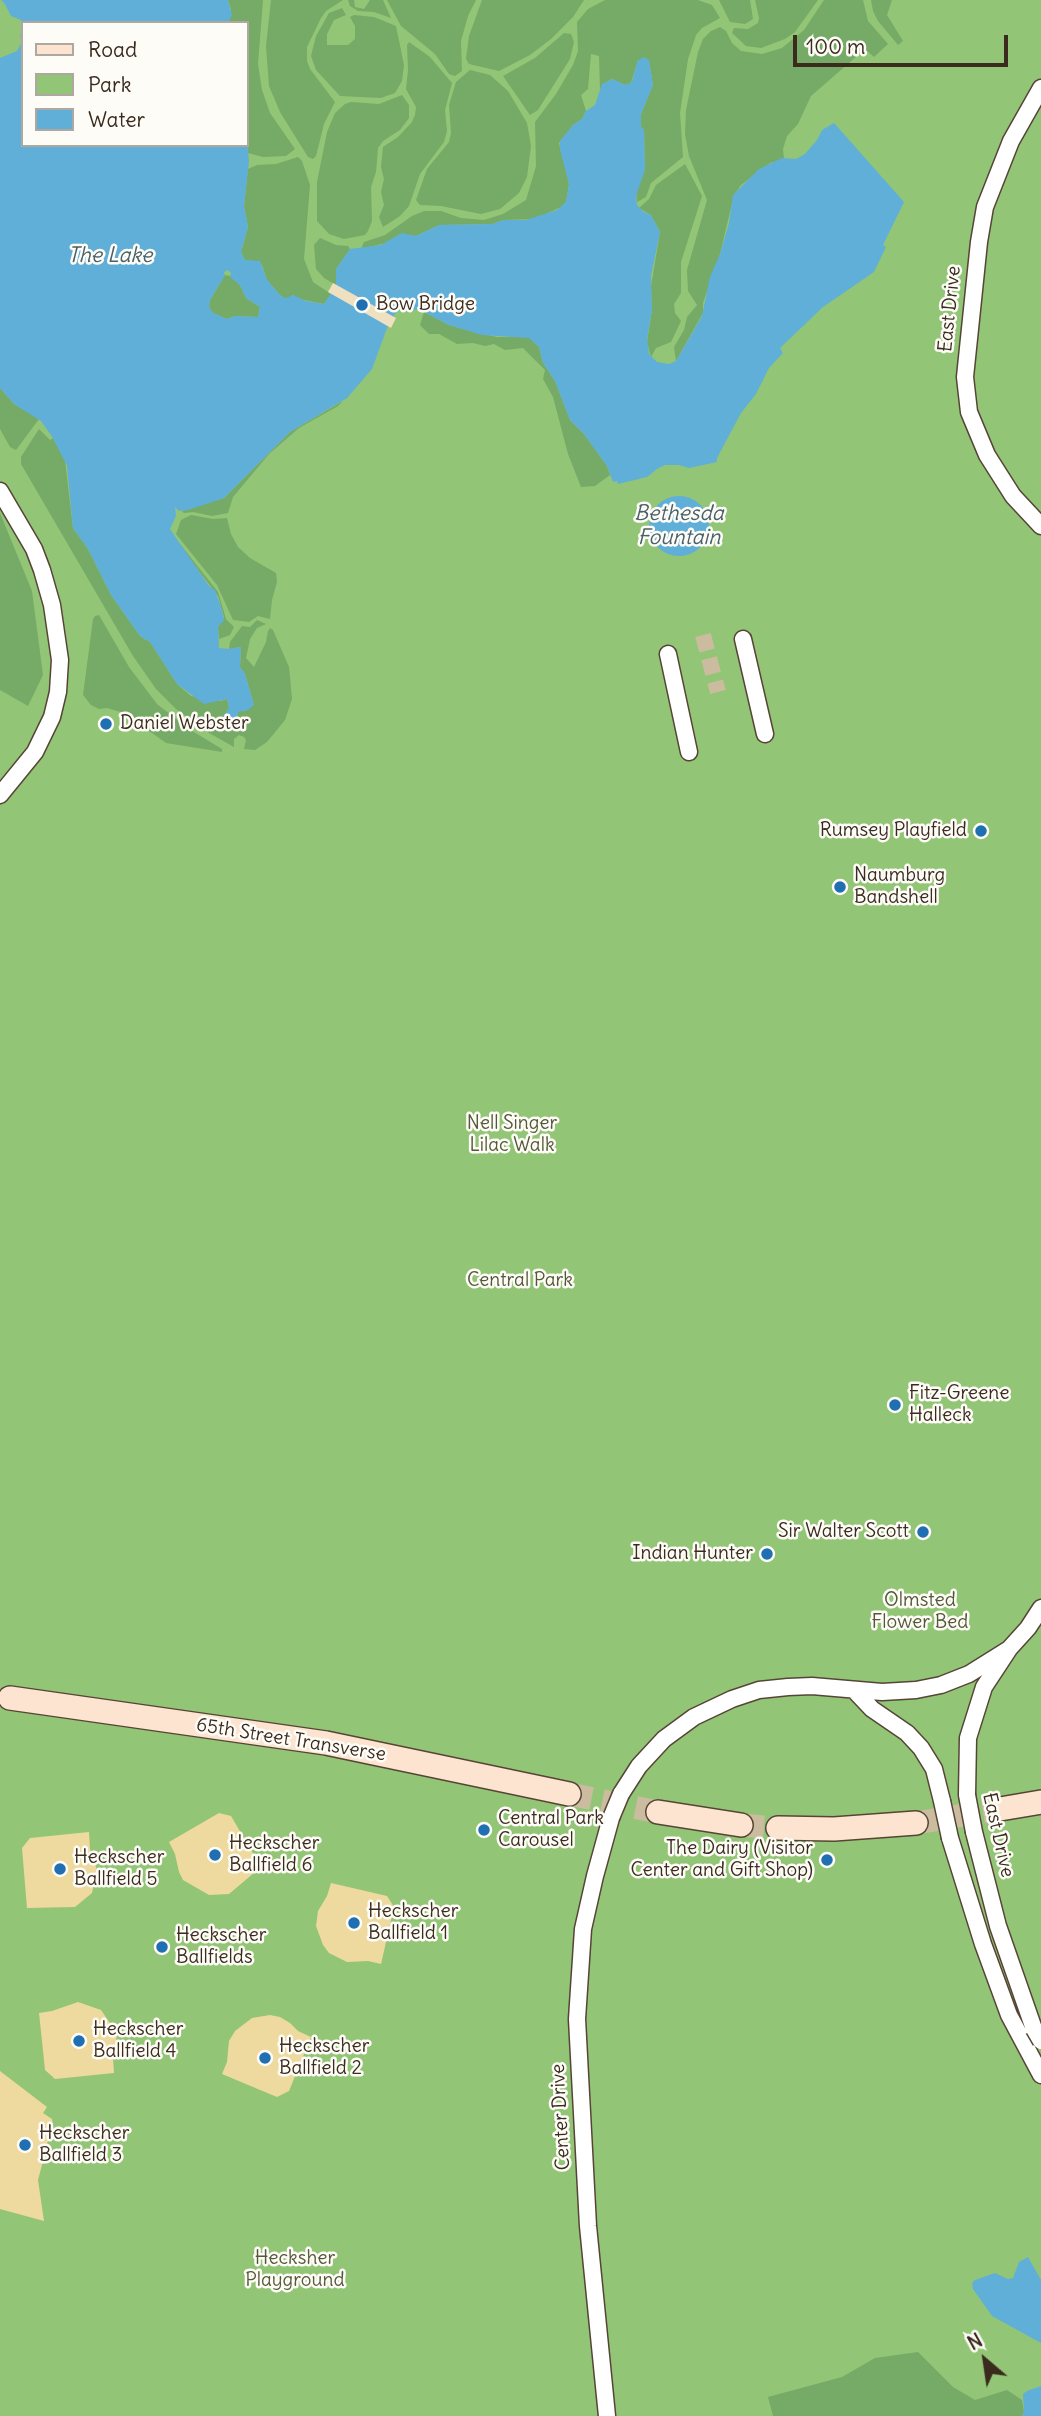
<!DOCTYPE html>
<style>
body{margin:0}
#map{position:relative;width:1041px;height:2416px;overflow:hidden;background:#efe0c0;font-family:Delius,sans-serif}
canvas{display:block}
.legend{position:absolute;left:21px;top:21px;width:228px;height:126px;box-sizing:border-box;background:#fdfcf7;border:2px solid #afa8a0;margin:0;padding:9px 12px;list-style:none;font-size:21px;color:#3b2a1e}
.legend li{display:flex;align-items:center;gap:14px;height:35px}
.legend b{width:35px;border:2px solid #afa8a0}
.north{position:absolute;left:950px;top:2325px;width:70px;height:70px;-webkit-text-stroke:5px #fdfcf7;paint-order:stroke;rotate:331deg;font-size:19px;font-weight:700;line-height:28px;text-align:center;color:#3b2a1e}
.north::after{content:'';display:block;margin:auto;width:24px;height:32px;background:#3b2a1e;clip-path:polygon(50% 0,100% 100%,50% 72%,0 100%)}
.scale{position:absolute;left:793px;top:35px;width:215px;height:32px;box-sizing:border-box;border:4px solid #3b2a1e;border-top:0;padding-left:9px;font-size:21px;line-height:24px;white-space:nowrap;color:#3b2a1e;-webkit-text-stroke:5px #fdfcf7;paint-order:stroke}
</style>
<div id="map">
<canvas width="1041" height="2416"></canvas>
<ul class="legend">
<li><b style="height:9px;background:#fde4d1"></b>Road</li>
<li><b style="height:19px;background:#93c576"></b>Park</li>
<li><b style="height:19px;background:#5fafd9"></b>Water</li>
</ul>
<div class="north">N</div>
<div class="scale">100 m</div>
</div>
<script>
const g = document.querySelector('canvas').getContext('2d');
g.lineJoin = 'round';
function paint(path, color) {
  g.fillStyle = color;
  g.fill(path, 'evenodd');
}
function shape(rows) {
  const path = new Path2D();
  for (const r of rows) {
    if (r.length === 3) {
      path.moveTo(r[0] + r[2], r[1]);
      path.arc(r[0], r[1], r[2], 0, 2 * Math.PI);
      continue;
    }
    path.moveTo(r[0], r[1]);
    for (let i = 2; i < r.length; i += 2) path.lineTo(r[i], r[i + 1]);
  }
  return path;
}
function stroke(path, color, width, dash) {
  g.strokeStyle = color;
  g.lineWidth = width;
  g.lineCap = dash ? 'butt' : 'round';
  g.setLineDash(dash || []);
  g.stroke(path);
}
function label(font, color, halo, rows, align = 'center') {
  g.font = font + ' Delius,sans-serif';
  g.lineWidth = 5;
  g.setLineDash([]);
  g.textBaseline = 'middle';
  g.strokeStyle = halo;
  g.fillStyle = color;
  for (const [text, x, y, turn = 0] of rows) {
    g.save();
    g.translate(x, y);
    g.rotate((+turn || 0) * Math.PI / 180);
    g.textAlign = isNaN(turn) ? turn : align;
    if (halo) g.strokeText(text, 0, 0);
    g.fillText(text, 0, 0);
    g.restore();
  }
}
const green = shape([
 [0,0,1041,0,1041,2416,0,2416],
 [23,23,247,23,247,145,23,145]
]);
const forest = shape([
 [228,0,263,0,258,64,262,90,270,113,295,149,286,156,263,157,248,153,247,23,228,23,231,9],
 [271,0,343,0,326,11,321,18,307,47,307,61,310,69,335,102,324,124,316,156,313,159,308,157,280,112,269,86,266,46],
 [348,0,354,0,355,7,364,9,370,0,383,0,391,18,374,12,358,11,350,6],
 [387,0,476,0,468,16,461,41,462,71,455,76,449,74,435,54,401,26],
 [482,0,584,0,573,17,551,39,530,55,499,71,469,64,466,59,469,36],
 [605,0,698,0,712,5,720,18,702,28,696,35,688,59,680,113,683,157,651,183,646,197,637,202,636,191,645,170,644,130,641,127,641,114,653,85,649,61,638,60,631,83,625,85,612,79,603,84,600,91,599,56,591,54,588,89,581,95,586,111,582,119,573,125,559,143,569,184,566,202,561,207,535,219,503,220,493,224,439,225,416,236,400,234,386,243,361,249,364,242,385,235,412,216,424,211,441,211,461,218,484,220,503,214,526,200,536,166,535,122,556,94,573,65,578,51,577,22,588,9],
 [719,0,750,0,753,19,745,24,730,22],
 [755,0,818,0,795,32,785,39,761,48,746,46,732,33,734,28,748,29,758,23,759,18],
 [824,0,863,0,868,21,888,44,874,57,865,49,811,96,798,124,787,136,783,149,784,159,770,163,741,185,734,195,720,254,703,303,703,313,676,361,674,347,684,330,687,317,697,305,688,291,687,270,707,200,689,156,685,134,686,110,698,52,703,39,711,31,720,27,726,31,732,43,741,51,762,54,782,48,804,30],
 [871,0,892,0,887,15,903,41,898,45,878,21,873,11],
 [342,8,346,15,334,20,327,34,327,45,348,45,355,39,355,26,350,17,354,15,374,17,396,26,404,65,402,81,395,93,381,98,340,96,316,70,311,56,316,36,329,13],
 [564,33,571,34,574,42,570,59,538,110,530,115,503,76,535,58],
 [409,42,430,57,452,83,445,110,447,131,444,142,420,174,409,206,400,216,383,227,379,217,384,205,381,192,384,179,381,167,383,147,398,137,412,122,415,115,416,107,406,89,408,70,407,45],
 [470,70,490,75,508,91,527,123,531,146,527,177,519,193,500,209,481,214,441,206,420,205,416,200,427,169,449,142,451,133,449,105,456,82],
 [402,95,409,105,409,118,400,130,383,141,378,148,376,172,371,187,372,221,368,231,365,235,344,239,329,234,317,221,317,182,327,132,335,113,345,104,351,102,379,104],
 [298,157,302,161,310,185,304,259,313,282,331,294,324,304,299,299,293,295,286,299,281,296,267,280,262,265,257,262,245,260,241,252,248,227,244,206,248,169,257,165,276,164],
 [685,164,702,196,681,262,681,293,674,304,675,313,681,321,671,342,656,348,651,357,647,342,652,310,651,286,660,232,651,215,639,208,649,199,656,185],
 [320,238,336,245,348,246,350,249,336,269,336,285,324,278,316,269,314,245],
 [225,275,230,276,240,285,246,298,260,307,258,317,235,316,227,319,213,313,209,307,210,300],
 [424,312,449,325,474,332,497,337,529,337,539,347,543,363,555,381,570,420,584,434,607,466,610,475,595,486,581,487,568,454,553,397,543,379,545,370,523,348,505,350,494,344,485,346,473,343,457,344,439,334,429,334,420,325],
 [0,388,14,404,39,419,16,450,10,447,0,429],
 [343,401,338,406,299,428,269,454,233,497,228,513,212,516,193,512,184,513,182,511,224,498,290,432],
 [39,429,50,440,53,438,65,460,73,528,88,549,111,595,140,636,150,642,177,684,191,696,221,701,227,699,229,708,222,718,229,724,232,725,237,720,238,711,245,711,254,705,245,674,240,667,241,647,229,649,230,642,242,626,250,627,257,620,266,624,257,628,250,639,246,658,254,667,266,642,268,631,270,628,273,630,289,667,292,699,285,720,267,742,255,750,244,749,246,740,244,737,239,735,234,739,234,747,209,733,176,709,156,689,133,656,21,464,21,457],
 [0,513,32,591,43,675,28,706,0,690],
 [191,515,213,519,227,518,231,534,238,547,250,558,276,573,277,582,272,600,270,619,258,616,249,622,233,620,217,585,176,534,181,520],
 [180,544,218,592,226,619,234,627,230,635,219,639,218,627,224,617,218,596,185,553],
 [99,615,129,667,157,704,189,729,222,749,222,752,166,743,124,713,107,708,99,709,91,705,83,695,93,619,95,616],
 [918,2352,953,2387,975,2400,1007,2390,1022,2400,1024,2412,1022,2416,773,2416,768,2397,842,2377,875,2358]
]);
const sand = shape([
 [219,1813,231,1816,261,1867,229,1894,209,1895,183,1880,179,1872,175,1854,169,1842],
 [89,1832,90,1849,97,1870,92,1893,75,1907,27,1908,22,1848,30,1838],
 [331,1883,387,1896,394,1907,381,1964,368,1961,347,1962,329,1953,323,1945,316,1926,318,1911,327,1896],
 [78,2002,101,2010,114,2029,117,2035,113,2058,114,2073,55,2079,45,2070,39,2013,52,2011],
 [270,2015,280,2017,290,2023,298,2031,311,2037,289,2091,277,2097,222,2074,227,2062,229,2041,235,2031,252,2018],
 [0,2071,47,2107,43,2113,52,2119,54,2132,47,2143,51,2146,43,2161,38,2180,44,2221,0,2209]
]);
const water = shape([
 [1,0,228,0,232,15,228,23,23,23,23,145,247,145,247,141,249,161,244,206,248,227,241,252,245,260,260,261,267,280,281,296,286,298,293,295,306,301,324,304,336,285,336,269,350,249,381,245,402,233,416,236,439,225,493,224,503,220,526,220,557,210,566,202,569,184,560,150,560,141,573,125,582,119,586,111,595,105,602,84,613,79,625,85,632,82,637,62,643,57,649,60,653,85,641,114,641,127,644,130,645,170,636,196,637,205,644,212,651,215,660,232,651,276,652,310,647,339,649,354,657,362,669,364,676,361,702,316,710,277,720,254,729,223,733,195,759,169,782,158,796,159,805,154,817,140,822,130,834,123,904,202,883,245,886,247,874,272,823,307,780,348,783,353,769,368,756,394,741,413,717,458,717,462,689,468,679,465,665,465,657,469,647,477,618,484,617,481,613,482,607,466,584,434,570,420,555,381,543,363,539,347,529,338,482,335,449,325,420,310,405,309,396,312,387,328,372,369,347,398,290,432,224,498,188,510,179,511,175,507,176,516,170,529,209,586,215,590,222,610,224,620,218,627,219,648,229,649,241,647,240,667,245,674,254,705,248,710,238,712,237,720,232,725,222,718,229,708,227,699,204,704,177,684,150,642,140,636,111,595,88,549,73,528,67,466,53,438,41,421,14,404,0,388,0,58,17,51,23,40,20,36,22,32,21,20,11,16,5,4],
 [228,270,231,273,230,277,240,285,246,298,260,307,258,317,235,316,227,319,213,313,209,307,210,300,225,275,224,272],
 [679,526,30],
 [1028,2257,1041,2280,1041,2343,992,2316,973,2289,972,2283,975,2280,995,2273,1008,2279,1013,2278,1019,2262],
 [1041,2386,1041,2416,1022,2416,1024,2412,1023,2394,1027,2391]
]);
const pier = shape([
 [333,283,396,318,391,328,328,292]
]);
const streetTunnel = shape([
 [703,635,718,692]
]);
const secondaryTunnel = shape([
 [569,1794,658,1812],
 [916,1823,1000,1809],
 [741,1825,778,1828]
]);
const street = shape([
 [1041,88,1011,141,985,207,979,242,965,377,969,412,987,455,1013,496,1041,526],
 [0,491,34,549,42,570,52,605,60,660,58,692,52,717,35,752,0,795],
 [743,639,765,734],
 [668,654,689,752],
 [854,1690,872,1709,907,1733,921,1748,934,1769,942,1801],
 [621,1794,639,1766,664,1739,694,1717,732,1699,759,1690,788,1687,812,1686,882,1692,916,1690,941,1685,969,1674,1009,1649],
 [967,1795,968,1738,984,1687,1009,1649,1028,1628,1041,1608],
 [974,1832,998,1926,1034,2029],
 [950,1838,983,1944,1009,2015,1041,2075],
 [607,2416,588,2226,577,2019,583,1929,595,1876,611,1818]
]);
const secondary = shape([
 [10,1698,326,1743,569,1794],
 [1000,1809,1041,1802],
 [658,1812,741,1825],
 [778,1828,834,1829,916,1823]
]);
const streetBridge = shape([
 [967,1795,974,1832],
 [942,1801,950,1838],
 [611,1818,621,1794],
 [1034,2029,1041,2041]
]);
const markers = [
 [362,305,7,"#1f6fb2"],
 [106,724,7,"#1f6fb2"],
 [981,831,7,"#1f6fb2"],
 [840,887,7,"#1f6fb2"],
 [895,1405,7,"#1f6fb2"],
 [923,1532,7,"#1f6fb2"],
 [767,1554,7,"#1f6fb2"],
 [484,1830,7,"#1f6fb2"],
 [215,1855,7,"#1f6fb2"],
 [827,1860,7,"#1f6fb2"],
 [60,1869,7,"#1f6fb2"],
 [354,1923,7,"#1f6fb2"],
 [162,1947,7,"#1f6fb2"],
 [79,2041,7,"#1f6fb2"],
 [265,2058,7,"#1f6fb2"],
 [25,2145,7,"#1f6fb2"]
];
const poiNames = [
 ["Bow Bridge",376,305],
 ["Daniel Webster",120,724],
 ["Rumsey Playfield",967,831,"right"],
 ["Naumburg",854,876],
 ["Bandshell",854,898],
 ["Fitz-Greene",909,1394],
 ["Halleck",909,1416],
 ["Sir Walter Scott",909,1532,"right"],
 ["Indian Hunter",753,1554,"right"],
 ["Central Park",498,1819],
 ["Carousel",498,1841],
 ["Heckscher",229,1844],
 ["Ballfield 6",229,1866],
 ["The Dairy (Visitor",813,1849,"right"],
 ["Center and Gift Shop)",813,1871,"right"],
 ["Heckscher",74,1858],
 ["Ballfield 5",74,1880],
 ["Heckscher",368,1912],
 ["Ballfield 1",368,1934],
 ["Heckscher",176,1936],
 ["Ballfields",176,1958],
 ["Heckscher",93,2030],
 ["Ballfield 4",93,2052],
 ["Heckscher",279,2047],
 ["Ballfield 2",279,2069],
 ["Heckscher",39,2134],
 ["Ballfield 3",39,2156]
];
const streetNames = [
 ["East Drive",950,309,-84],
 ["65th Street Transverse",291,1740,9],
 ["East Drive",998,1835,77],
 ["Center Drive",561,2117,-93]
];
const parkNames = [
 ["Nell Singer",512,1124],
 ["Lilac Walk",512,1146],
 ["Central Park",520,1281],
 ["Olmsted",920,1601],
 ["Flower Bed",920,1623],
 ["Hecksher",295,2259],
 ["Playground",295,2281]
];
const waterNames = [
 ["The Lake",110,256],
 ["Bethesda",679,514],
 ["Fountain",679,538]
];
paint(green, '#93c576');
paint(forest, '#76aa67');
paint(sand, '#eeda9e');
paint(water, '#5fafd9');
paint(pier, '#efe0c0');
stroke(streetTunnel, '#cbbca0', 16, [16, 8]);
stroke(secondaryTunnel, '#cbbca0', 23, [23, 11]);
stroke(street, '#564536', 19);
stroke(secondary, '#564536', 26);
stroke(street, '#fff', 16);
stroke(secondary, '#fde4d1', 23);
stroke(streetBridge, '#564536', 19, []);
stroke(streetBridge, '#fff', 16);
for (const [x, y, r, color] of markers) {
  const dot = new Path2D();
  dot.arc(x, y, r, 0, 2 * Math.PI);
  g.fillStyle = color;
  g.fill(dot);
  stroke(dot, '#fdfcf7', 2.5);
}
label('19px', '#3b2a1e', '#fdfcf7', poiNames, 'left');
label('19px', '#3b2a1e', '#fdfcf7', streetNames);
label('19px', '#555838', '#fdfcf7', parkNames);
label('italic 21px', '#495f69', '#fdfcf7', waterNames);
</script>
